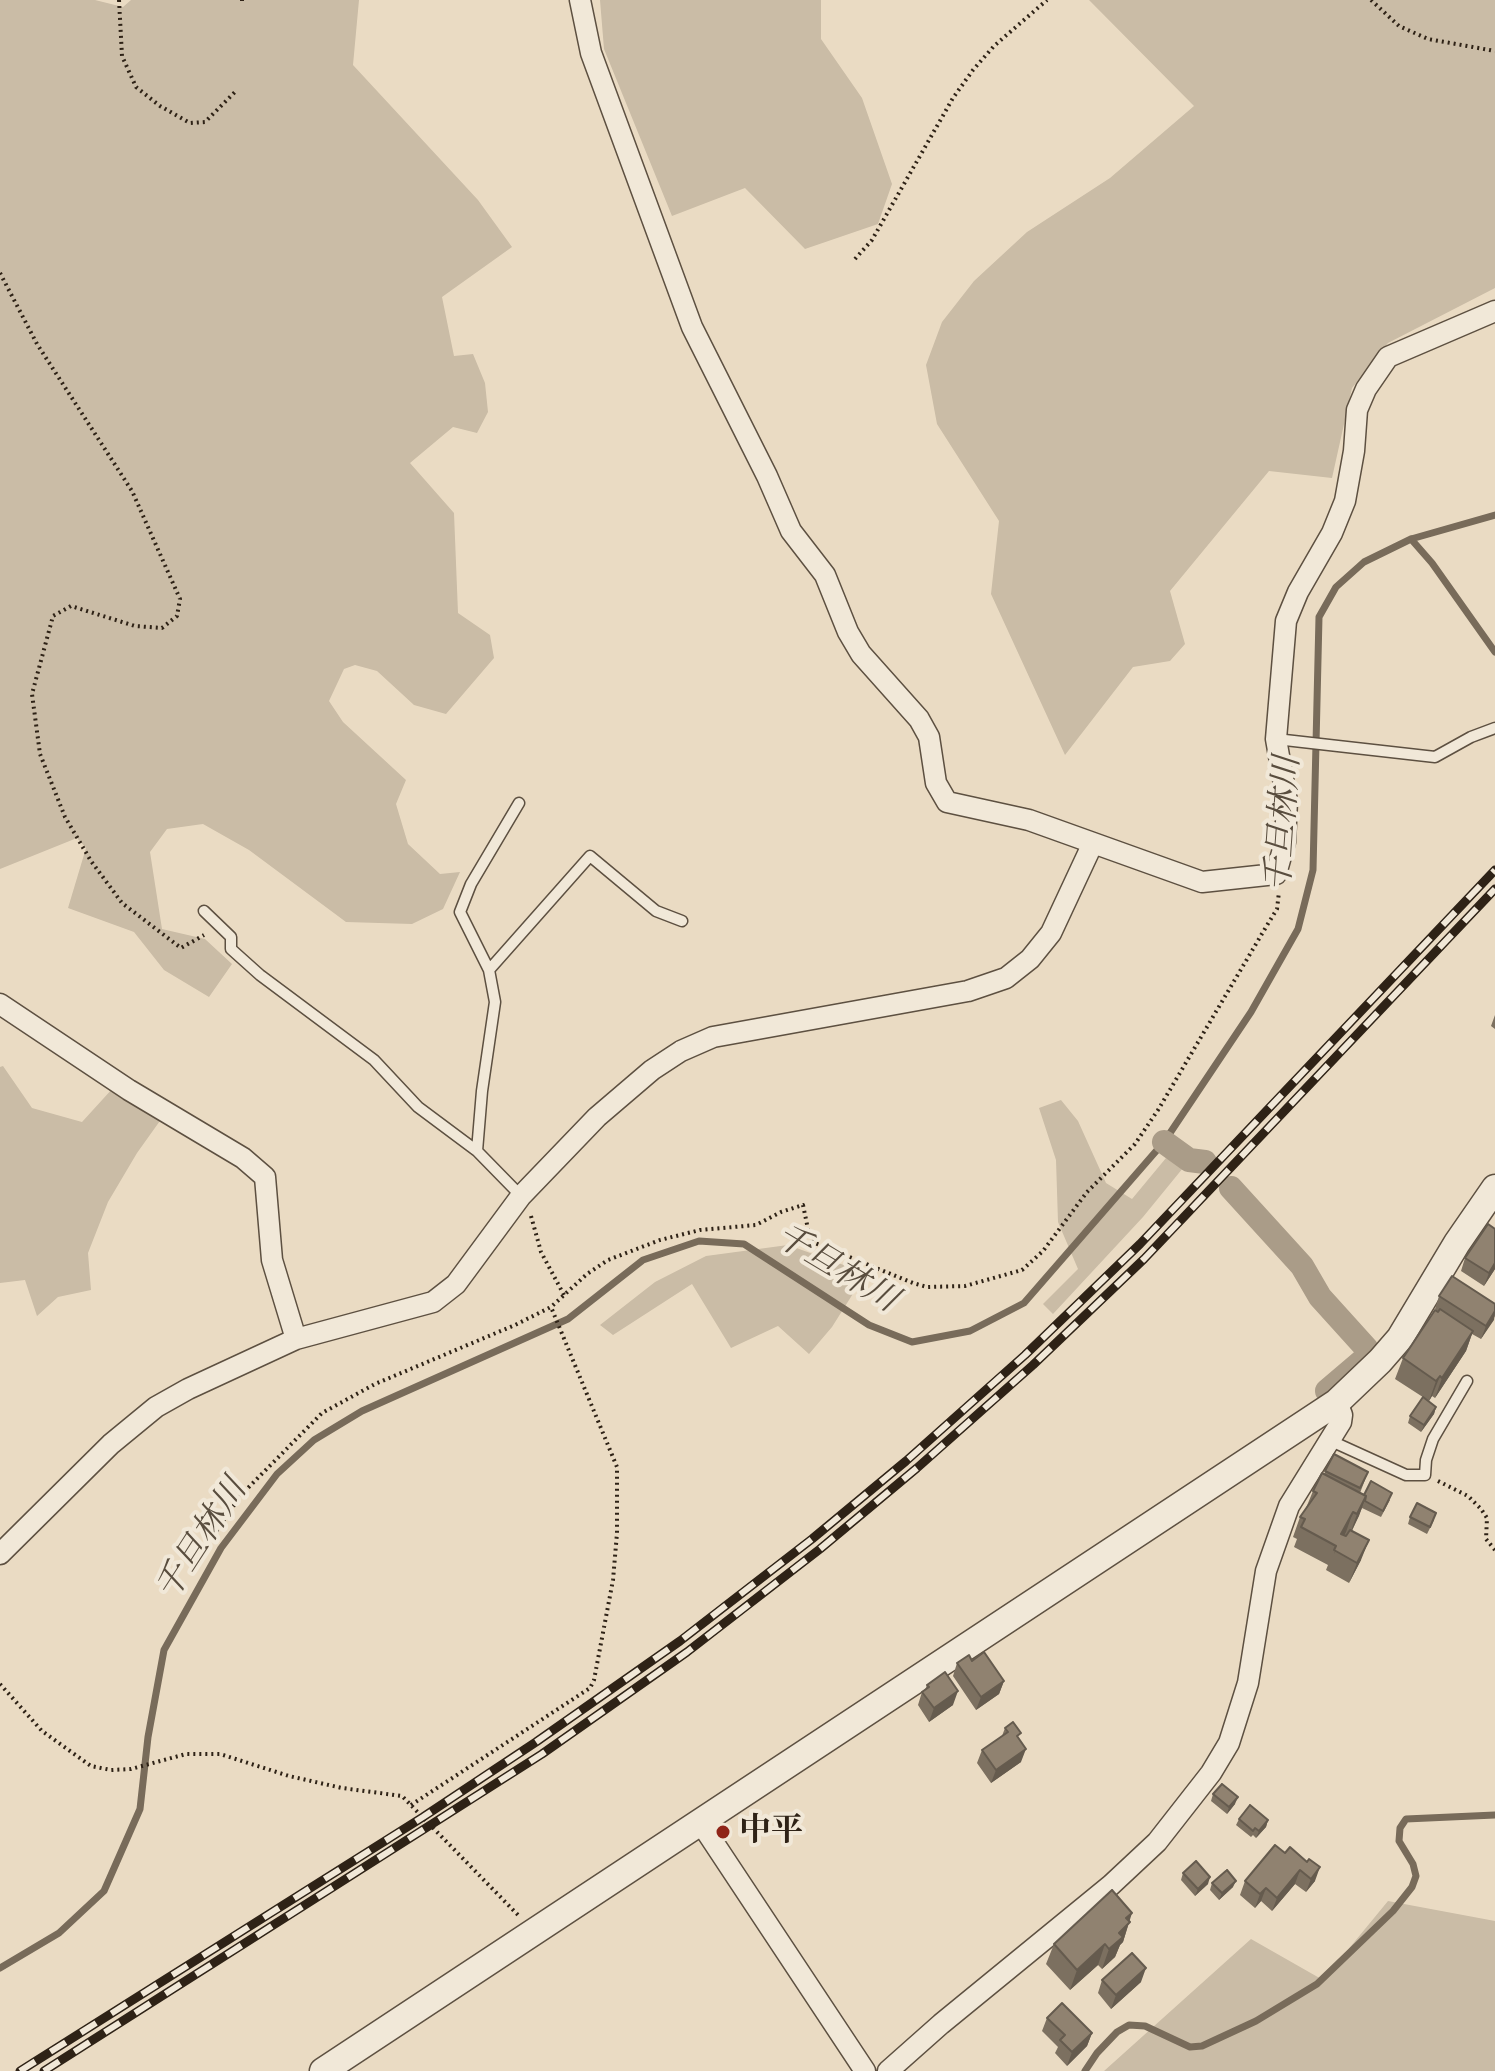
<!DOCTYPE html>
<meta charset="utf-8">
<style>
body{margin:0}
canvas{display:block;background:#eadbc3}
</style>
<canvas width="1495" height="2071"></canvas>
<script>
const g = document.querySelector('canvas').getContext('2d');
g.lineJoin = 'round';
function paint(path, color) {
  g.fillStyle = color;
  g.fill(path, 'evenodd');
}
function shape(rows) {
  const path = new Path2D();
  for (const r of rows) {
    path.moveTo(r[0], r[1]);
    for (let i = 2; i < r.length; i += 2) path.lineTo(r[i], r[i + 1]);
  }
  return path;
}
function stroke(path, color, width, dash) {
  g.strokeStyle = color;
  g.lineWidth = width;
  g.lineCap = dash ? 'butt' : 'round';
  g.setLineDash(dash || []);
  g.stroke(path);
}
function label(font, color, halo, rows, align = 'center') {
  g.font = font + ' "Old Standard TT","Noto Serif JP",serif';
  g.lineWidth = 8;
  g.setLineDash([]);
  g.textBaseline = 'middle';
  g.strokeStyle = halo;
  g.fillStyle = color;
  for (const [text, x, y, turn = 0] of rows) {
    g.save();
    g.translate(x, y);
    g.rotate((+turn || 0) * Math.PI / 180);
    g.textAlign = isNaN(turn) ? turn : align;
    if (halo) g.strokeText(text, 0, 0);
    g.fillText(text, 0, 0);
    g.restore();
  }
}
const green = shape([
 [0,0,95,0,123,7,131,0,359,0,353,65,478,200,512,247,442,297,454,356,473,354,485,383,488,412,477,433,453,427,410,463,454,513,458,613,490,635,494,658,446,714,414,705,377,671,355,665,344,669,329,701,343,722,406,780,396,804,408,844,440,874,460,872,443,909,412,924,346,922,249,850,203,824,167,829,150,852,162,929,205,939,232,964,209,997,164,970,134,932,68,908,86,848,77,838,0,869],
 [600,0,821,0,821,39,862,98,892,184,878,224,805,249,745,188,672,216,604,49],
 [1089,0,1495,0,1495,288,1388,343,1352,388,1332,478,1269,471,1170,591,1185,644,1170,661,1133,667,1065,755,991,594,999,521,937,424,926,365,942,322,974,281,1027,232,1110,178,1194,106],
 [3,1066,32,1108,82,1122,113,1088,162,1118,137,1153,108,1202,88,1253,91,1290,58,1297,37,1316,25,1280,0,1283,0,1067],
 [1061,1100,1078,1121,1106,1183,1132,1199,1166,1158,1183,1168,1143,1217,1053,1314,1043,1304,1078,1269,1058,1222,1056,1160,1039,1108],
 [788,1245,866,1273,832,1327,809,1354,778,1326,731,1348,692,1284,613,1335,600,1325,655,1282,706,1256],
 [1388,1901,1495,1921,1495,2071,1104,2071,1251,1939,1323,1980]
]);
const stream = shape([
 [1411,539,1432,563,1495,652],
 [0,1968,59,1933,104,1891,140,1809,148,1737,164,1650,221,1548,277,1474,314,1440,362,1411,568,1319,643,1260,699,1241,744,1244,869,1325,912,1342,970,1331,1024,1303,1164,1142,1251,1012,1298,929,1313,870,1319,617,1336,587,1364,562,1411,539,1495,515],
 [1085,2071,1097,2053,1117,2032,1129,2025,1145,2026,1190,2047,1202,2046,1256,2021,1317,1984,1393,1911,1412,1887,1416,1876,1413,1864,1399,1841,1400,1828,1406,1819,1495,1815]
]);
const canal = shape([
 [1164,1142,1189,1160,1205,1162],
 [1231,1188,1302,1266,1320,1297,1367,1349,1367,1357,1327,1391]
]);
const path = shape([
 [119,0,122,56,136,87,160,106,190,123,205,122,236,91],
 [242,0,242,1],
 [1371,0,1399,26,1428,39,1495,51],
 [855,259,872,240,953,98,973,70,994,46,1047,0],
 [0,273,37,344,132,491,180,599,177,616,162,628,135,626,71,606,53,616,32,694,40,754,65,817,91,861,122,903,181,948,204,935],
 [531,1216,541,1252,564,1295],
 [1438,1481,1468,1496,1481,1509,1487,1518,1486,1539,1495,1550],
 [213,1536,241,1495,322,1413,375,1384,515,1325,551,1307,587,1274,608,1260,660,1240,700,1230,756,1225,781,1212,803,1205,809,1234,815,1243,913,1283,927,1287,965,1286,1022,1270,1043,1251,1087,1192,1135,1144,1158,1110,1266,927,1277,909,1279,892],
 [0,1684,42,1731,91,1766,111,1770,131,1769,186,1754,220,1754,289,1776,342,1788,402,1796,518,1915],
 [411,1805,590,1688,594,1680,613,1580,617,1533,617,1467,551,1307]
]);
const service = shape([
 [1276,739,1435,757,1471,737,1495,728],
 [204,911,231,937,231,949,260,975,374,1060,418,1107,477,1151,521,1196],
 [489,970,590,856,656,911,682,921],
 [477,1151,482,1091,495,1002,489,970,460,912,471,884,519,803],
 [1329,1440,1406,1475,1425,1475,1426,1460,1433,1439,1467,1381]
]);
const minor = shape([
 [580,0,591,53,692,327,767,476,791,531,825,575,848,632,861,654,919,719,929,737,936,783,947,802,1029,820,1202,882,1276,874,1285,842,1287,801,1276,739,1286,621,1298,592,1332,533,1345,501,1354,451,1357,410,1366,389,1388,357,1495,311],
 [0,1004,129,1090,243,1158,265,1177,272,1260,296,1339],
 [0,1554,111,1444,156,1407,188,1389,296,1339,433,1302,456,1284,521,1196,597,1117,652,1070,681,1051,713,1037,968,991,1006,978,1030,959,1051,933,1093,843],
 [700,1822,865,2071],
 [888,2071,941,2024,1111,1885,1157,1842,1211,1773,1229,1743,1248,1683,1266,1571,1289,1506,1341,1422,1342,1415,1337,1402]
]);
const tertiary = shape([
 [323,2071,1337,1402,1380,1361,1400,1338,1457,1243,1495,1188]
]);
const rail = shape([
 [20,2071,423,1817,536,1742,680,1641,812,1539,906,1461,1025,1355,1140,1244,1495,870],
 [44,2071,542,1754,687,1652,820,1549,917,1468,1033,1365,1144,1259,1495,889]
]);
const wall = shape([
 [1495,1015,1495,1029,1491,1026],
 [1495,1229,1495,1269,1484,1286,1461,1271,1465,1258],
 [1439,1296,1495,1304,1495,1316,1481,1339,1472,1334,1466,1351,1435,1398,1432,1396,1429,1401,1395,1379,1403,1358,1438,1312,1435,1309],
 [1436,1407,1434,1414,1421,1432,1408,1423,1410,1416],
 [1334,1454,1368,1472,1360,1493,1364,1495,1390,1500,1381,1517,1362,1508,1352,1531,1361,1560,1349,1583,1326,1570,1328,1565,1294,1547,1297,1539,1293,1537,1300,1517,1306,1508,1313,1491,1324,1474],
 [1410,1517,1434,1520,1427,1534,1408,1524],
 [957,1663,1004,1681,999,1694,976,1710,953,1676],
 [927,1685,953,1705,929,1722,918,1705,922,1692,925,1690],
 [1005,1728,1019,1738,1021,1762,991,1783,977,1763,982,1750,1002,1736],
 [1213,1794,1235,1804,1227,1814,1211,1801],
 [1239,1819,1268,1820,1266,1827,1256,1838,1253,1835,1251,1837,1236,1825],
 [1275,1845,1315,1881,1306,1892,1295,1884,1272,1911,1261,1901,1255,1908,1240,1895,1245,1881],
 [1183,1873,1208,1884,1195,1896,1181,1880],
 [1212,1883,1233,1887,1219,1900,1210,1890],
 [1129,1922,1123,1942,1120,1945,1115,1957,1102,1969,1098,1965,1070,1990,1046,1964,1054,1944],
 [1102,1980,1141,1982,1111,2009,1098,1993],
 [1047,2018,1092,2033,1087,2046,1067,2066,1055,2053,1058,2047,1042,2031]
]);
const shadedWall = shape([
 [1495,1263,1495,1269,1484,1286,1489,1273],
 [1495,1311,1494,1320,1481,1339,1486,1326],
 [1473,1331,1466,1351,1435,1398,1442,1378],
 [1440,1376,1432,1396,1429,1401,1436,1381],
 [1436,1407,1434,1414,1421,1432,1424,1425],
 [1366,1496,1359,1516,1350,1534,1357,1514],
 [1353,1512,1346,1532,1334,1554,1341,1534],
 [1369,1540,1361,1560,1349,1583,1357,1563],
 [1004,1681,999,1694,976,1710,981,1697],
 [958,1691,953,1705,929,1722,934,1708],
 [1026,1749,1021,1762,991,1783,996,1770],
 [1238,1797,1235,1804,1227,1814,1229,1807],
 [1268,1820,1266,1827,1256,1838,1259,1831],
 [1320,1867,1315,1881,1306,1892,1311,1879],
 [1300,1870,1295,1884,1272,1911,1277,1898],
 [1210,1877,1208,1884,1195,1896,1198,1889],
 [1236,1881,1233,1887,1219,1900,1222,1893],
 [1266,1888,1261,1901,1255,1908,1260,1894],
 [1132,1913,1123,1942,1120,1945,1115,1957,1102,1969,1109,1949,1126,1918],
 [1105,1944,1098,1965,1070,1990,1077,1970],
 [1146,1968,1141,1982,1111,2009,1116,1995],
 [1092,2033,1087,2046,1067,2066,1072,2052]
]);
const building = shape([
 [1488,1224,1495,1229,1495,1263,1489,1273,1465,1258,1488,1224],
 [1452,1276,1495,1304,1495,1311,1486,1326,1439,1296,1452,1276],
 [1440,1309,1473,1331,1442,1378,1440,1376,1436,1381,1403,1358,1435,1310,1438,1312,1440,1309],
 [1423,1397,1436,1407,1424,1425,1410,1416,1423,1397],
 [1334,1454,1368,1472,1360,1488,1325,1471,1334,1454],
 [1322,1473,1366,1496,1357,1514,1353,1512,1341,1534,1346,1536,1350,1530,1369,1540,1357,1563,1334,1550,1336,1546,1301,1527,1305,1519,1300,1517,1317,1493,1313,1491,1322,1473],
 [1371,1481,1392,1493,1383,1511,1365,1501,1366,1496,1364,1495,1371,1481],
 [1417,1503,1436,1513,1430,1527,1410,1517,1417,1503],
 [984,1652,1004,1681,981,1697,957,1663,969,1655,972,1661,984,1652],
 [945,1672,958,1691,934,1708,922,1692,929,1687,927,1685,945,1672],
 [1013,1722,1021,1733,1017,1736,1026,1749,996,1770,982,1750,1008,1732,1005,1728,1013,1722],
 [1222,1784,1238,1797,1229,1807,1213,1794,1222,1784],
 [1250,1805,1268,1820,1259,1831,1255,1828,1253,1831,1239,1819,1250,1805],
 [1275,1845,1285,1853,1290,1847,1307,1862,1309,1859,1320,1867,1311,1879,1300,1870,1277,1898,1266,1888,1260,1894,1245,1881,1275,1845],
 [1196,1861,1210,1877,1198,1889,1183,1873,1196,1861],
 [1227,1870,1236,1881,1222,1893,1212,1883,1227,1870],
 [1112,1890,1132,1913,1126,1918,1130,1922,1119,1933,1123,1937,1109,1949,1105,1944,1077,1970,1054,1944,1112,1890],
 [1132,1953,1146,1968,1116,1995,1102,1980,1132,1953],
 [1062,2003,1092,2033,1072,2052,1060,2040,1065,2035,1047,2018,1062,2003]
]);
const markers = [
 [723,1832,8,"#8f2418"]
];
const poiNames = [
 ["中平",739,1832]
];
const waterNames = [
 ["千旦林川",1284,824,-86],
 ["千旦林川",836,1269,31],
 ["千旦林川",202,1540,-57]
];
paint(green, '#cabca6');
stroke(stream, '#786b5a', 7);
stroke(canal, '#aa9c88', 24);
stroke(service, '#5d5041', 13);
stroke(minor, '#5d5041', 23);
stroke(tertiary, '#5d5041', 29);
stroke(path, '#2e2216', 4, [2, 4]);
stroke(service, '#f1e8d8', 10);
stroke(minor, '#f1e8d8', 20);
stroke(tertiary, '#f1e8d8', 26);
stroke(rail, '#2e2216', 9);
stroke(rail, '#f1e8d8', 6, [18]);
paint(wall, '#7c7060');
paint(shadedWall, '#655b4e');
paint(building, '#908270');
stroke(building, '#655b4e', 2);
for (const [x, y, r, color] of markers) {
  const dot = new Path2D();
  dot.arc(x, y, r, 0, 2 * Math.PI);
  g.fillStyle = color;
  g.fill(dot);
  stroke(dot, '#f1e8d8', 3);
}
label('bold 32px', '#2e2216', '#f1e8d8', poiNames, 'left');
label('italic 34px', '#594d3e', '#f1e8d8', waterNames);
</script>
